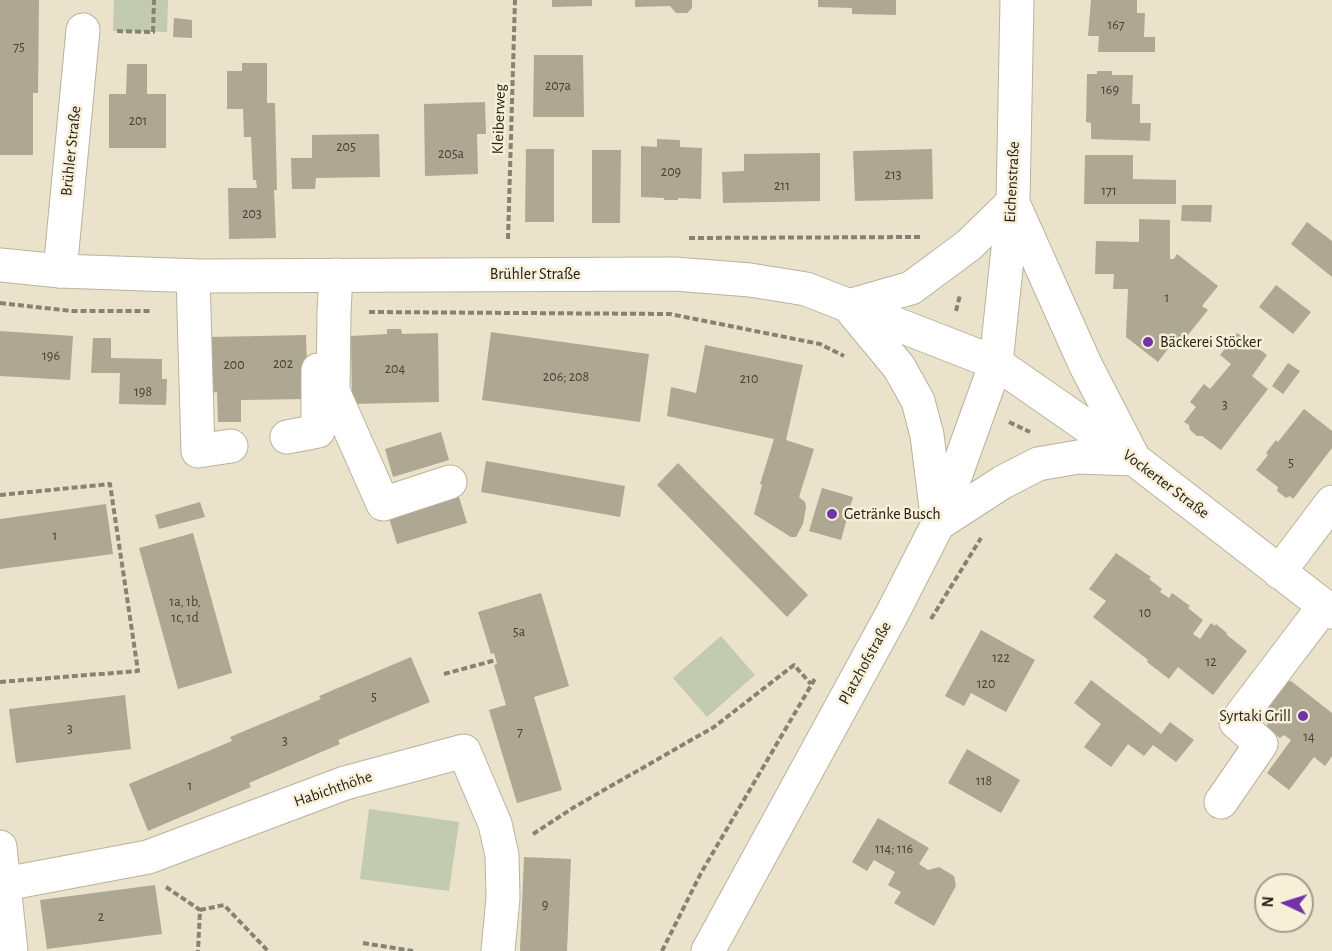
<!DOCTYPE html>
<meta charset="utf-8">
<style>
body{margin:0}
#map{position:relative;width:1332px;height:951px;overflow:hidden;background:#eae2cb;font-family:"Alegreya Sans",sans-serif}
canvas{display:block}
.north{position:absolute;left:1254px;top:873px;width:60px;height:60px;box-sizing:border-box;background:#f7efd8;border:2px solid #a39d8c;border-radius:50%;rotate:274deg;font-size:16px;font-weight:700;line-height:24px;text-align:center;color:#242119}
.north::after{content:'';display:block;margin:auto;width:21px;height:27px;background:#7333a8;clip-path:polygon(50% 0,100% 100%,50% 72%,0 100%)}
</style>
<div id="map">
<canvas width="1332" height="951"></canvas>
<div class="north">N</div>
</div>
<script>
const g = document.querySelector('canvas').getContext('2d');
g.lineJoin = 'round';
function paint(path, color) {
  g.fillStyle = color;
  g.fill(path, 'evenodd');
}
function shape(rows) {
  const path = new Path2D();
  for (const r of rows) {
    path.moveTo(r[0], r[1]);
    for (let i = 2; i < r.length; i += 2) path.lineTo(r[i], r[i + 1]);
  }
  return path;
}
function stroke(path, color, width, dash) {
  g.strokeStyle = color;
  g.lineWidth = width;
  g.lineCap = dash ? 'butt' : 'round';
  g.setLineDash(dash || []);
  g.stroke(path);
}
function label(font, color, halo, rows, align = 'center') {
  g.font = font + ' "Alegreya Sans",sans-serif';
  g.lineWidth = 5;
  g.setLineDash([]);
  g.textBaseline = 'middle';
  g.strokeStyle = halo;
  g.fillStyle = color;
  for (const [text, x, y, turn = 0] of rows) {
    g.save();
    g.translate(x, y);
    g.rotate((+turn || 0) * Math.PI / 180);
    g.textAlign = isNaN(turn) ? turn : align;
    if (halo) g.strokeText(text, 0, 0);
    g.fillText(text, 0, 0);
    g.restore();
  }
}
const green = shape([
 [114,0,168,0,167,32,113,31],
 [721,636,755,675,707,717,673,678],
 [369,809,459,822,449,891,360,879]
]);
const building = shape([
 [0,0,39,0,38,93,33,93,33,155,0,155],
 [552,0,592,0,592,6,552,7],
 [635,0,692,0,692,8,687,13,676,13,670,6,635,7],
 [818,0,896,0,896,15,852,14,852,8,818,7],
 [1091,0,1137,0,1137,13,1145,13,1144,37,1155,37,1155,52,1098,52,1099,36,1088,36],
 [174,18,192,20,192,38,173,37],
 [534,55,583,55,584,117,533,117],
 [242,63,267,63,267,103,275,103,277,190,274,190,276,238,229,239,228,188,257,188,256,180,253,180,251,137,244,137,243,109,227,109,227,71,242,71],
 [127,64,147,64,147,94,166,94,166,148,109,148,109,94,126,94],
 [1097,71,1112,71,1112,75,1133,75,1132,104,1140,104,1140,123,1151,123,1150,141,1091,139,1091,123,1086,122,1087,74,1097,74],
 [485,102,486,134,477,134,478,174,425,176,424,104],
 [379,134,380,177,316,178,315,189,292,189,291,158,312,158,312,135],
 [657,139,680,140,680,147,702,148,701,199,678,198,678,200,664,200,664,198,641,197,641,146,657,147],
 [526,149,554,149,554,222,525,222],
 [932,149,933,199,855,201,853,151],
 [592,150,621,150,620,223,592,223],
 [820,153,820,201,723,203,722,172,744,171,744,154],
 [1085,155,1133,155,1133,179,1176,180,1176,204,1084,204],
 [1182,205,1212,205,1211,222,1181,221],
 [1139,219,1170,220,1170,259,1174,259,1177,254,1218,286,1202,306,1208,310,1179,346,1174,341,1158,362,1126,337,1128,289,1113,289,1114,274,1095,274,1096,241,1139,242],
 [1307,222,1332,241,1332,277,1291,244],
 [1276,285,1311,312,1293,334,1259,307],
 [387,329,401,329,402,334,438,333,439,402,352,404,351,336,387,334],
 [0,331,73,336,70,380,0,376],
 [491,332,649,354,640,422,482,400],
 [1237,333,1267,355,1252,376,1268,389,1221,450,1202,436,1197,436,1190,430,1189,425,1184,422,1196,407,1190,402,1204,384,1210,389,1231,364,1220,355],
 [306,335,308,399,241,400,241,422,218,422,217,392,210,393,209,337],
 [93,338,111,338,111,358,162,359,162,379,167,379,166,405,119,404,120,373,91,373],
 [705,345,803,365,786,440,814,449,799,497,805,502,806,507,803,524,796,537,791,537,754,514,762,485,760,484,774,439,667,416,671,387,696,393],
 [1288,363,1300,371,1283,394,1272,386],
 [1304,409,1332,431,1332,448,1293,499,1290,496,1286,498,1277,491,1278,487,1256,470,1268,455,1266,453,1276,440,1278,442],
 [441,432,449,460,393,477,385,449],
 [486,461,625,486,620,517,481,492],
 [678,463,808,595,787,617,657,485],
 [822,488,853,497,841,540,809,531],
 [459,497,467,523,397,544,389,518],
 [200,502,205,517,159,529,155,515],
 [106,504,113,554,0,569,0,519],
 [193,533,232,673,178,689,139,548],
 [1116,553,1151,577,1149,579,1162,589,1160,592,1169,598,1172,593,1190,606,1188,608,1203,620,1193,634,1200,639,1211,623,1215,626,1216,624,1227,633,1226,634,1247,651,1213,695,1178,667,1169,679,1147,662,1148,660,1093,617,1106,601,1089,589],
 [541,593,569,686,534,697,562,790,517,803,489,710,506,705,494,665,497,664,494,653,491,654,478,612],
 [981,630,1035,660,1006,712,971,693,964,706,945,696],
 [411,657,430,702,338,740,340,744,249,783,251,787,148,831,129,784,232,741,230,737,321,699,319,696],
 [1091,680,1161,734,1170,722,1194,740,1176,762,1153,745,1144,756,1128,744,1111,767,1084,747,1101,724,1074,703],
 [1291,681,1332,713,1332,756,1325,766,1314,757,1289,790,1267,773,1291,740,1284,735,1280,738,1266,727,1268,724,1259,716,1286,682],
 [125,695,131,749,16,763,9,709],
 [967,749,1020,780,1001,813,948,783],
 [878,818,929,848,919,864,928,870,939,867,954,876,956,886,934,926,894,903,901,892,888,885,895,872,874,860,867,871,852,862],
 [524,857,571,859,567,951,520,951],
 [155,885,162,934,47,949,40,900]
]);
const path = shape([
 [117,31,153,32,154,0],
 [689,238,921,237],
 [508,239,515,0],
 [0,303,72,311,151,311],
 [956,311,960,295],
 [369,312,670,314,820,344,844,356],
 [1009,422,1030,432],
 [0,495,110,484,138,671,0,682],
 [931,619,981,538],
 [444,674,496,660],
 [533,834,576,806,714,727,794,665,811,684],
 [166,887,200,910,198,951],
 [200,910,224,905,268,951],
 [363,943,413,951],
 [662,951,701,873,816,677]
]);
const minor = shape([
 [60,271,83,30],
 [336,275,334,312,333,391,383,504,450,482],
 [193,276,198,451,231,446],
 [287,437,318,431,318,370],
 [1279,572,1332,502],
 [1221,802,1261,744,1236,722,1324,606],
 [0,847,11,951],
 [5,884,148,857,345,783,464,751,495,824,502,855,503,898,498,951]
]);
const major = shape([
 [1013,203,1085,364,1132,455],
 [0,265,60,271,200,276,675,274,750,280,806,289,996,363,1134,459,1332,612],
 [848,306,911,288,969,245,1013,202],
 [850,308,899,367,918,401,927,435,937,516],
 [938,524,1003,482,1038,464,1078,457,1134,459],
 [708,951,892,614,938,524,996,363,1013,202,1017,0]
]);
const markers = [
 [1148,342,6,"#7333a8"],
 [832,514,6,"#7333a8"],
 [1303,716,6,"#7333a8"]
];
const numberNames = [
 ["167",1116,25],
 ["75",19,47],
 ["207a",558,86],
 ["169",1110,90],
 ["201",138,121],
 ["205",346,147],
 ["205a",451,154],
 ["209",671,172],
 ["213",893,175],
 ["211",782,186],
 ["171",1109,191],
 ["203",252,214],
 ["1",1167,298],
 ["196",51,356],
 ["202",283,364],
 ["200",234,365],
 ["204",395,369],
 ["206; 208",566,377],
 ["210",749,379],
 ["198",143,392],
 ["3",1225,405],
 ["5",1291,463],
 ["1",55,536],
 ["1a, 1b,",185,602],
 ["1c, 1d",185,618],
 ["10",1145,613],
 ["5a",519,632],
 ["122",1001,658],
 ["12",1211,662],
 ["120",986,684],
 ["5",374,697],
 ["3",70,729],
 ["7",520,732],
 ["14",1309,737],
 ["3",285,741],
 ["118",984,781],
 ["1",190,786],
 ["114; 116",894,849],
 ["9",545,905],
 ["2",101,917]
];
const streetNames = [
 ["Kleiberweg",499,119,-88],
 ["Brühler Straße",71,151,-84],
 ["Eichenstraße",1012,182,-87],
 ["Brühler Straße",535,274],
 ["Vockerter Straße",1166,484,37],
 ["Platzhofstraße",865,663,-61],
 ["Habichthöhe",333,789,-19]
];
const poiNames = [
 ["Bäckerei Stöcker",1160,342],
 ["Getränke Busch",844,514],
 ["Syrtaki Grill",1291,716,"right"]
];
paint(green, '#c2caaf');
paint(building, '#aea791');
stroke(minor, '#bab29c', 35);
stroke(major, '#bab29c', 35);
stroke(path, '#888273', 4, [6, 3]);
stroke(minor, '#fff', 33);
stroke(major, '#fff', 33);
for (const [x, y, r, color] of markers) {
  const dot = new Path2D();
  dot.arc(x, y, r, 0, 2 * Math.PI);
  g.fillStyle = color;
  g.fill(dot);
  stroke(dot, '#f7efd8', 2);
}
label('14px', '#464237', null, numberNames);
label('16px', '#242119', '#f7efd8', streetNames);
label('16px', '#242119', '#f7efd8', poiNames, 'left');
</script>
